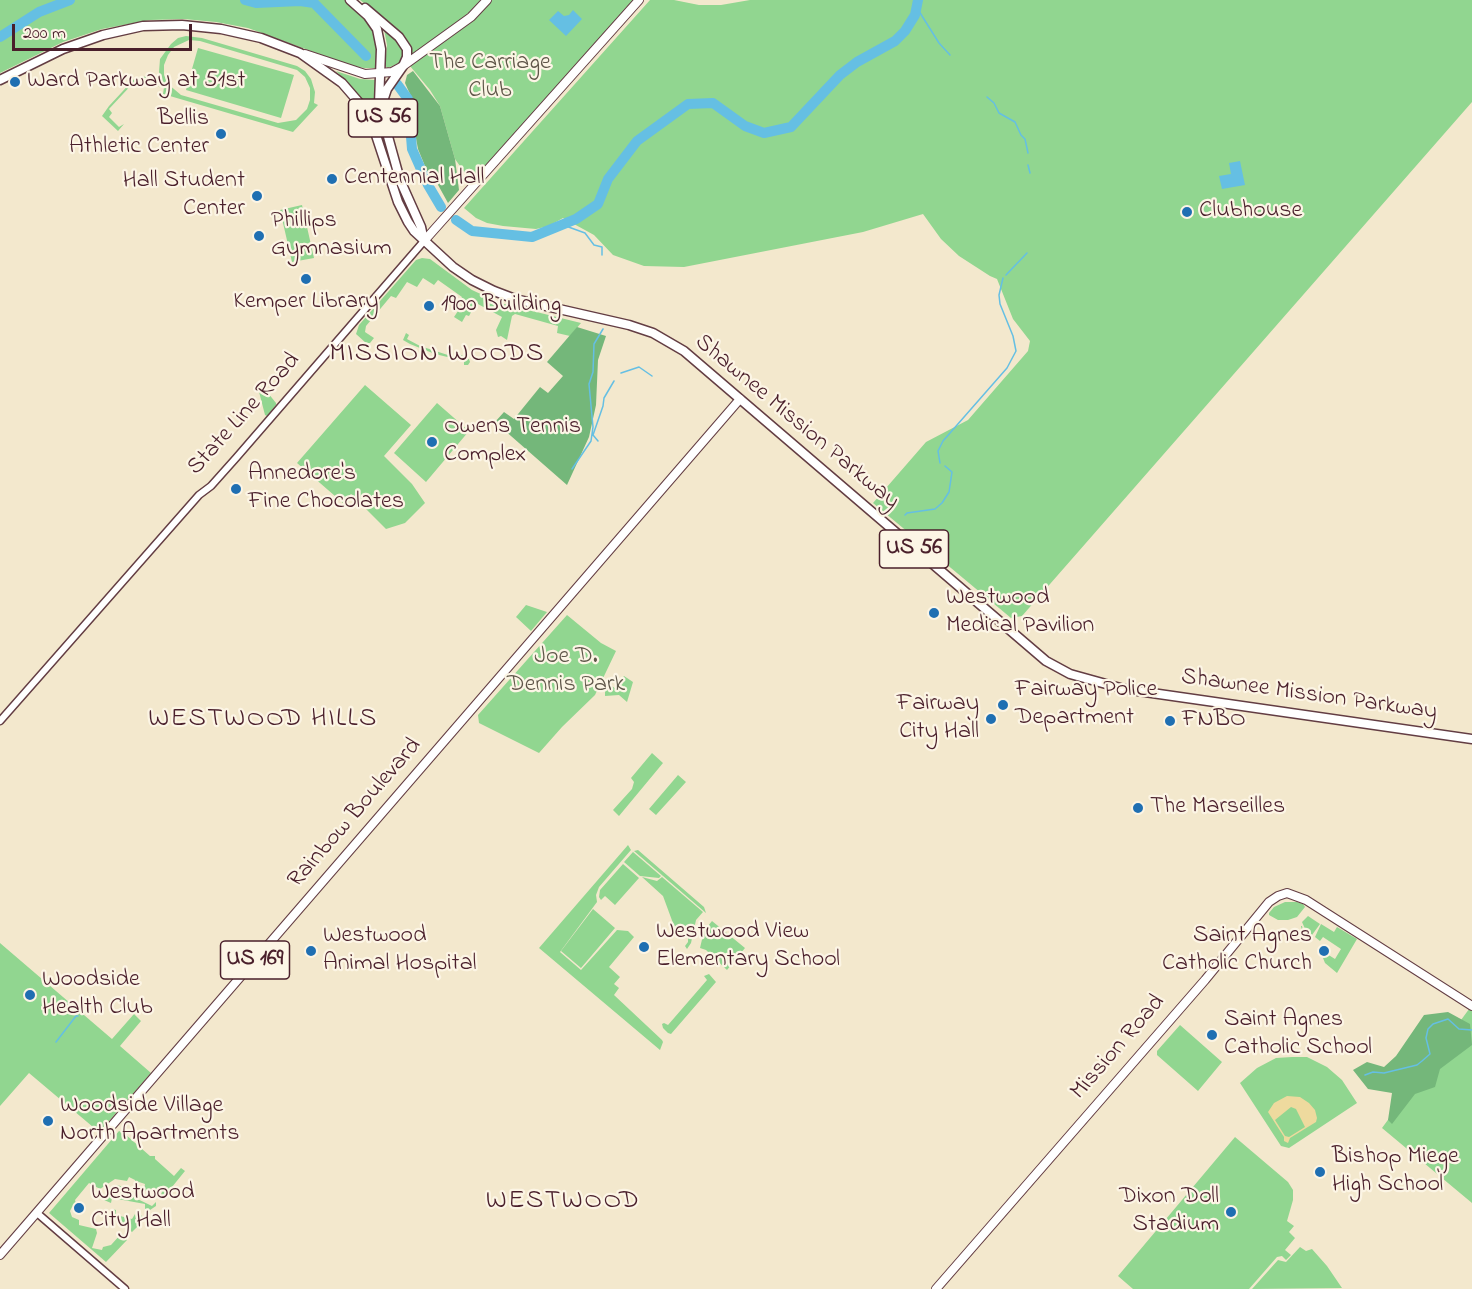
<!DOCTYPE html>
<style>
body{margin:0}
#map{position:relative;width:1472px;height:1289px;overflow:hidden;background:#f3e8cd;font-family:"Indie Flower",sans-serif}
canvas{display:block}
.scale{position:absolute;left:12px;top:24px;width:180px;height:27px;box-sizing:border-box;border:3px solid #4a1f2b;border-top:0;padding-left:8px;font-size:18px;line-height:21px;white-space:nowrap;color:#4a1f2b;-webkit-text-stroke:4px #fcf5e5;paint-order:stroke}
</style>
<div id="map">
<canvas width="1472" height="1289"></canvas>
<div class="scale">200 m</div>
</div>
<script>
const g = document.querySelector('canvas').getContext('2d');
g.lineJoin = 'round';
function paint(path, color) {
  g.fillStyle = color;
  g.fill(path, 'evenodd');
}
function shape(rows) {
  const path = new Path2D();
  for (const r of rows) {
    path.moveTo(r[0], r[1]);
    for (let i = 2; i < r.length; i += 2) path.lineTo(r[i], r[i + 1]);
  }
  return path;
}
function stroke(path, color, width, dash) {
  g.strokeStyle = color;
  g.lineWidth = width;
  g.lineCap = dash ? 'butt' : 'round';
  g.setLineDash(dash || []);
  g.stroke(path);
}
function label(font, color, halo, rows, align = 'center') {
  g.font = font + ' "Indie Flower",sans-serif';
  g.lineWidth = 4.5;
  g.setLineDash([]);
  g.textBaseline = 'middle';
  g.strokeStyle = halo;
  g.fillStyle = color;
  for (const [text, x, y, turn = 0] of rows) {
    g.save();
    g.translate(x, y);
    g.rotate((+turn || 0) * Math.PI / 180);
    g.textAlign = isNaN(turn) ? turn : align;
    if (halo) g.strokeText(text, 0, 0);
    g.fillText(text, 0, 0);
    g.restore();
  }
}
const green = shape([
 [0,0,345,0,356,8,372,27,377,40,376,68,364,68,349,65,248,28,216,22,184,19,150,20,102,29,63,42,0,73],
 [360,0,482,0,462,19,411,55,370,8],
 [492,0,634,0,472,183,455,159,440,106,430,90,410,66,470,23],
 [650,0,674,0,699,5,721,5,750,0,1472,0,1472,102,1022,616,1011,618,873,503,926,442,968,420,1028,351,1030,341,1013,319,997,279,990,276,959,256,941,239,923,214,863,232,684,267,644,266,613,255,594,235,563,218,549,226,536,229,503,226,487,223,476,218,464,208],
 [383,24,405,50,401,62,388,68,385,66,387,45],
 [186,36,202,38,297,66,305,71,311,79,315,92,314,103,318,105,293,132,163,94,164,87,159,72,160,59,171,44,178,38],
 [189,40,200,41,297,70,305,77,310,88,310,100,307,109,296,120,278,123,181,95,168,84,164,75,164,65,168,55,174,47],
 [198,48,294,75,281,118,186,90],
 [336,71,360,79,375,80,374,108,380,127,359,95],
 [149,76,160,88,150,78,136,80,109,109,112,113,109,117,119,127,124,124,118,131,102,116,109,106,135,78],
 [302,205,314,258,292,262,280,210],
 [422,258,430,259,472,290,500,303,581,323,570,336,557,333,558,326,515,314,512,316,507,340,501,336,498,337,496,330,502,317,476,303,469,316,466,315,462,322,454,317,464,302,461,299,462,297,438,280,434,285,423,278,417,287,407,282,396,298,391,296,366,326,365,332,374,338,370,343,366,343,356,334,359,325,416,260],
 [406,333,409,335,407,339,420,346,454,357,457,353,469,359,470,362,468,365,464,365,464,361,435,354,410,344,403,340],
 [260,383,276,403,276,405,267,416,265,415,257,384],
 [365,385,411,425,384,456,412,484,425,503,405,523,386,529,351,494,343,503,297,463],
 [437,403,469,431,426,482,394,453],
 [526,605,547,612,531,631,516,617],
 [567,615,601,643,616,651,595,695,562,727,539,753,479,723,478,715],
 [624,676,633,682,627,702,619,695,605,696,605,690,609,684,616,689],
 [652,753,663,763,619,816,613,810,632,789,634,782,631,778],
 [678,775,686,782,656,815,649,809],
 [628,845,631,850,599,887,596,895,597,902,560,952,581,970,617,930,628,931,634,937,609,967,620,977,614,984,619,988,614,995,662,1040,663,1042,660,1050,539,948],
 [638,850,704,907,706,913,634,851],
 [633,852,661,876,659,878,640,876,624,862],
 [623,864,639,878,615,905,605,896,601,900,599,897,600,890],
 [642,877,657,881,662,877,703,912,696,920,691,943,687,949,685,946,688,942,688,938,684,935,677,934,663,896],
 [1285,902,1297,902,1303,904,1305,907,1297,917,1288,920,1278,920,1269,915,1269,913,1274,907],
 [593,909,615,928,581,968,561,951],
 [1308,916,1320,924,1312,935,1303,937,1301,926,1302,926,1303,931,1306,931,1302,922],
 [712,921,745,948,727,970,706,950,700,948,704,931],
 [1321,924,1334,932,1337,927,1357,939,1337,973,1325,963,1323,958,1327,954,1335,959,1341,949,1323,937,1320,941,1315,937],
 [0,943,112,1039,134,1014,141,1021,120,1046,151,1073,102,1129,93,1127,29,1073,0,1106],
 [709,974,716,982,671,1034,668,1033,663,1028,662,1024,664,1023,668,1025,707,980,704,976],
 [1472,1005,1472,1203,1382,1128],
 [1180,1025,1222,1062,1198,1091,1157,1055,1157,1051],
 [1292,1057,1307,1057,1327,1067,1342,1080,1357,1103,1289,1148,1281,1146,1240,1083,1257,1068,1276,1058],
 [119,1131,125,1134,150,1156,155,1156,155,1159,174,1176,181,1168,185,1171,163,1198,160,1197,162,1192,153,1188,151,1192,144,1190,145,1184,139,1182,137,1185,135,1185,135,1180,129,1177,127,1181,115,1179,100,1189,89,1183,75,1200,76,1204,72,1207,70,1211,72,1217,79,1220,79,1225,96,1229,97,1233,92,1248,102,1250,103,1247,111,1245,121,1234,127,1237,127,1240,106,1262,49,1213],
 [1235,1137,1288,1182,1293,1190,1293,1200,1287,1221,1294,1226,1289,1232,1295,1238,1285,1250,1291,1255,1286,1260,1282,1256,1277,1257,1249,1289,1133,1289,1118,1276],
 [117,1185,127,1188,125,1193,152,1206,156,1202,156,1206,150,1210,145,1209,145,1204,112,1198,111,1203,104,1200,107,1191],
 [112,1209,116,1210,116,1215,132,1219,135,1214,136,1219,140,1220,141,1215,145,1219,132,1232,110,1214],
 [1300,1247,1306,1251,1312,1249,1327,1266,1342,1288,1252,1289,1278,1260,1286,1262]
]);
const forest = shape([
 [413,71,440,106,455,159,459,190,448,203,437,183,427,171,418,149,415,133,418,112,405,83,407,75],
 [577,327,606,336,598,360,596,405,589,437,567,485,495,422,504,412,514,419,540,387,548,393,563,376,547,362],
 [1448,1012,1470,1024,1472,1045,1440,1069,1435,1087,1415,1094,1392,1124,1388,1120,1392,1093,1368,1089,1353,1070,1367,1062,1384,1067,1396,1056,1424,1015]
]);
const sand = shape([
 [1287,1096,1300,1097,1309,1103,1315,1110,1317,1118,1316,1122,1290,1138,1288,1143,1284,1141,1284,1137,1268,1112,1274,1103],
 [1291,1107,1296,1109,1305,1127,1289,1137,1285,1136,1275,1120]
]);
const water = shape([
 [573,10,582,19,566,36,549,20,558,11,564,16,569,15],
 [1240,161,1245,185,1222,189,1219,176,1231,174,1229,163]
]);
const stream = shape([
 [917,8,939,43,950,55],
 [987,97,994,103,999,113,1015,122,1021,135,1025,139,1028,153],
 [1028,165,1030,173],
 [563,225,585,233,594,245,602,247,602,255],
 [1006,275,1027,253],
 [621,373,639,367,652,376],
 [598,441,593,435,603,406,604,398,614,381],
 [940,463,938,451,943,441,1007,368,1016,351,1013,336,1000,304,999,295,1003,278],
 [572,469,591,441,593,427,589,384,593,372,594,344,603,329],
 [905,515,907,513,935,509,942,503,949,492,952,472,945,466],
 [56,1042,76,1016,78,1016],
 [1365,1075,1373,1072,1384,1073,1417,1065,1422,1061,1430,1054,1426,1038,1428,1029,1433,1024,1448,1019,1459,1029,1472,1030]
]);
const river = shape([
 [245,0,256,3,300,1,314,3,366,56],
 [0,37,39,12,70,0],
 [397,84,408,99,412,149,428,185,441,207],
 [456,220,472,231,532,237,576,219,598,204,608,179,637,141,688,104,713,103,745,126,764,133,791,127,840,75,857,62,895,41,905,31,915,15,918,0]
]);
const minor = shape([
 [0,721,199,495,211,486,236,458,424,241],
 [37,1213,125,1289]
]);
const major = shape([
 [305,54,365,74,392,72,403,66,471,17,487,0],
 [424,241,639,0],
 [0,1255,740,399],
 [936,1289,1205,980,1269,902,1278,896,1287,893,1306,900,1472,1006]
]);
const highway = shape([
 [350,0,368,16,377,29,381,49,379,104,400,180,421,227,424,241],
 [365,8,399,37,407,49,407,57,403,66,387,89,383,101],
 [0,80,63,49,103,35,143,26,182,25,221,29,261,38,300,53,342,83,369,114,398,202,408,222,414,231,453,267,472,280,494,291,515,299,629,325,653,333,684,351,1046,661,1070,674,1124,689,1472,739]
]);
const markers = [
 [15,82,6,"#1f6fb2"],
 [221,134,6,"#1f6fb2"],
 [332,179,6,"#1f6fb2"],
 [257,196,6,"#1f6fb2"],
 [1187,212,6,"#1f6fb2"],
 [259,236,6,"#1f6fb2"],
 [306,279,6,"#1f6fb2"],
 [429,306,6,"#1f6fb2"],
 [432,442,6,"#1f6fb2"],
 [236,489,6,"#1f6fb2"],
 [934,613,6,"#1f6fb2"],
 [1003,705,6,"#1f6fb2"],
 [991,719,6,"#1f6fb2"],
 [1170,721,6,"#1f6fb2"],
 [1138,808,6,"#1f6fb2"],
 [644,947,6,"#1f6fb2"],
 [311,951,6,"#1f6fb2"],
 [1324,951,6,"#1f6fb2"],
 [30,995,6,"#1f6fb2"],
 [1212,1035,6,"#1f6fb2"],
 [48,1121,6,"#1f6fb2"],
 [1320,1172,6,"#1f6fb2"],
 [79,1208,6,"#1f6fb2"],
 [1231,1212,6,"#1f6fb2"]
];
const shields = [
 [383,118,69],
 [914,549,69],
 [255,960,69]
];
const shieldNames = [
 ["US 56",383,118],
 ["US 56",914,549],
 ["US 169",255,960]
];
const parkNames = [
 ["The Carriage",490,64],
 ["Club",490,92],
 ["Joe D.",566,658],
 ["Dennis Park",566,686]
];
const poiNames = [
 ["Ward Parkway at 51st",27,82],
 ["Bellis",209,120,"right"],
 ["Athletic Center",209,148,"right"],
 ["Centennial Hall",344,179],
 ["Hall Student",245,182,"right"],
 ["Center",245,210,"right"],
 ["Clubhouse",1199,212],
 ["Phillips",271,222],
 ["Gymnasium",271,250],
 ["Kemper Library",306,303,"center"],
 ["1900 Building",441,306],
 ["Owens Tennis",444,428],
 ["Complex",444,456],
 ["Annedore's",248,475],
 ["Fine Chocolates",248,503],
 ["Westwood",946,599],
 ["Medical Pavilion",946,627],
 ["Fairway Police",1015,691],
 ["Department",1015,719],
 ["Fairway",979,705,"right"],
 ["City Hall",979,733,"right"],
 ["FNBO",1182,721],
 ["The Marseilles",1150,808],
 ["Westwood View",656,933],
 ["Elementary School",656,961],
 ["Westwood",323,937],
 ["Animal Hospital",323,965],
 ["Saint Agnes",1312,937,"right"],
 ["Catholic Church",1312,965,"right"],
 ["Woodside",42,981],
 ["Health Club",42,1009],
 ["Saint Agnes",1224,1021],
 ["Catholic School",1224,1049],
 ["Woodside Village",60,1107],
 ["North Apartments",60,1135],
 ["Bishop Miege",1332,1158],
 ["High School",1332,1186],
 ["Westwood",91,1194],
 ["City Hall",91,1222],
 ["Dixon Doll",1219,1198,"right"],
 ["Stadium",1219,1226,"right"]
];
const streetNames = [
 ["State Line Road",245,415,-48],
 ["Shawnee Mission Parkway",796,423,40],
 ["Shawnee Mission Parkway",1309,696,8],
 ["Rainbow Boulevard",356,814,-49],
 ["Mission Road",1119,1048,-49]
];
const quarterNames = [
 ["MISSION WOODS",437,356],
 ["WESTWOOD HILLS",263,721],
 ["WESTWOOD",563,1203]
];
paint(green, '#91d690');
paint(forest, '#74b77a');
paint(sand, '#eeda9e');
paint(water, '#65bfe3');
stroke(stream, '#65bfe3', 1.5);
stroke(river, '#65bfe3', 10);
stroke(minor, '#633d43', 9);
stroke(major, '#633d43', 10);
stroke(highway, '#633d43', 11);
stroke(minor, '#fff', 6);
stroke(major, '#fff', 8);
stroke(highway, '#fff', 8);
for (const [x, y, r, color] of markers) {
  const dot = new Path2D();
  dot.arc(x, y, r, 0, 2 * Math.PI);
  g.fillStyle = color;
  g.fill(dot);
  stroke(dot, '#fcf5e5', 2);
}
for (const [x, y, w] of shields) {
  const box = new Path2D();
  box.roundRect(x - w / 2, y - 19, w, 38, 4.5);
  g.fillStyle = '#fcf5e5';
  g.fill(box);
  stroke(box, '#4a1f2b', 1.5);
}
label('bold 22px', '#4a1f2b', null, shieldNames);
label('24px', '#5f5649', '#fcf5e5', parkNames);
label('24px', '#4a1f2b', '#fcf5e5', poiNames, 'left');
label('24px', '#4a1f2b', '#fcf5e5', streetNames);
g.letterSpacing = '1.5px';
label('27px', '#4a1f2b', '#fcf5e5', quarterNames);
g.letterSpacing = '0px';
</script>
